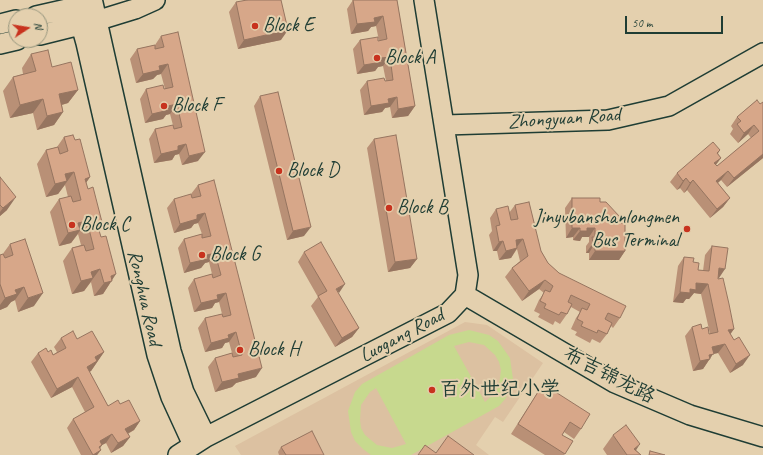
<!DOCTYPE html>
<html>
<head>
<meta charset="utf-8">
<style>
	body { margin:0 }
	#map { position:relative; width:763px; height:455px; overflow:hidden; background:#e4d0ae; font-family:Caveat,sans-serif }
	canvas { display:block }
	.north { position:absolute; left:8px; top:8px; width:40px; height:40px; box-sizing:border-box; background:#e4d0ae; border:1px solid #95957d; border-radius:50%; rotate:78deg; font-size:11px; font-weight:700; line-height:16px; text-align:center; color:#1f3d34 }
	.north::after { content:''; display:block; margin:auto; width:14px; height:18px; background:#c8321e; clip-path:polygon(50% 0,100% 100%,50% 72%,0 100%) }
	.scale { position:absolute; left:625px; top:16px; width:98px; height:18px; box-sizing:border-box; border:2px solid #1f3d34; border-top:0; padding-left:5px; font-size:12px; line-height:14px; white-space:nowrap; color:#1f3d34; -webkit-text-stroke:3px #e4d0ae; paint-order:stroke }
</style>
</head>
<body>
<div id="map">
<canvas width="763" height="455"></canvas>
<div class="north">N</div>
<div class="scale">50 m</div>
</div>
<script>
const c = document.querySelector('canvas').getContext('2d');
c.lineJoin = 'round';
function fill(path, color) { c.fillStyle = color; c.fill(path, 'evenodd'); }
const toPath = rows => new Path2D(rows.map(r => 'M' + r).join(''));
function trace(path, color, width, dash) { c.strokeStyle = color; c.lineWidth = width; c.lineCap = dash ? 'butt' : 'round'; c.setLineDash(dash || []); c.stroke(path); }
function drawText(font, color, halo, rows, align = 'center') {
  c.font = font + ' Caveat,"LXGW WenKai TC",sans-serif'; c.lineWidth = 4; c.setLineDash([]); c.textBaseline = 'middle'; c.strokeStyle = halo; c.fillStyle = color; for (const [text, x, y, turn = 0] of rows) {
    c.save(); c.translate(x, y); c.rotate((+turn || 0) * Math.PI / 180); c.textAlign = isNaN(turn) ? turn : align; if (halo) c.strokeText(text, 0, 0); c.fillText(text, 0, 0); c.restore();
  }
}
const built = toPath([
	[465,322,487,325,543,363,503,422,495,417,476,445,489,455,241,455,235,446]
]);
const green = toPath([
	[469,330,489,335,498,341,510,358,513,379,506,398,499,406,411,455,371,455,363,449,355,441,351,432,348,411,355,392,362,384,449,335],
	[469,342,484,345,495,355,499,362,501,370,499,385,496,392,485,402,454,346],
	[376,388,406,444,392,448,377,445,365,435,361,428,360,420,361,405,370,392]
]);
const minor = toPath([
	[93,3,171,351,184,392,206,437],
	[76,7,86,43,157,355,171,397,193,445],
	[36,16,89,4],
	[0,24,16,20],
	[40,35,96,21,135,9,155,0],
	[0,44,17,40],
	[445,125,608,120,669,106,763,53],
	[465,295,615,383,690,415,763,437],
	[178,455,206,437,448,313,465,295,468,275,424,0]
]);
const wall = toPath([
	[353,0,397,0,415,106,408,116,392,118,390,107,385,108,382,112,364,115,360,90,367,81,386,81,383,66,378,67,375,71,357,74,353,49,360,40,379,41,376,26,371,27,368,31,351,34,347,9],
	[236,2,281,40,238,49,229,12],
	[161,36,198,161,182,165,179,154,175,155,172,160,154,163,149,139,155,129,174,129,170,114,166,115,163,119,145,123,140,99,146,89,165,89,161,74,157,75,153,79,136,83,130,59,137,49,155,45],
	[31,54,52,67,78,90,68,103,62,105,63,112,54,125,37,130,33,113,10,118,3,91,13,77,23,74,22,68],
	[260,96,304,236,287,240,254,106],
	[757,100,763,158,727,187,721,180,718,183,730,198,723,207,710,218,687,190,684,193,680,188,677,190,670,182,677,173,720,150,718,154,721,158,716,165,717,166,751,138,748,134,738,143,730,134,733,129,731,126,737,117],
	[64,137,75,140,90,177,86,183,88,189,103,226,99,231,112,280,103,294,94,296,91,282,84,291,72,294,63,261,72,248,81,245,78,234,71,243,59,246,50,212,59,199,68,197,65,185,58,194,46,197,37,164,46,150,57,147],
	[374,139,417,259,410,268,388,272,367,148],
	[0,177,7,210,0,216],
	[198,185,256,377,236,383,232,387,215,392,208,367,215,358,232,353,229,342,225,343,222,348,205,352,198,328,205,318,222,314,219,302,215,303,212,308,194,312,188,288,194,279,212,274,209,262,205,263,201,268,184,273,178,248,184,239,202,234,198,223,194,224,191,228,174,233,167,208,174,199,192,197,191,194],
	[572,198,600,202,621,223,625,251,619,260,589,260,589,253,586,253,586,246,589,242,589,237,582,237,580,241,573,240,573,237,566,238,565,208],
	[515,205,541,251,548,263,559,273,620,318,613,328,611,326,607,334,600,343,592,339,590,343,575,335,577,332,571,329,576,318,580,312,571,307,567,314,560,324,555,321,553,325,538,317,540,314,534,311,539,300,544,293,539,289,522,301,505,277,512,268,520,261,517,249,511,258,499,260,497,251,493,251,489,235,492,231,490,218,496,209,509,213],
	[10,244,34,306,18,312,15,300,11,302,7,307,0,310,0,255,2,255],
	[712,246,719,278,718,278,718,279,734,329,730,334,743,365,730,373,718,353,713,354,703,369,693,371,685,336,692,327,702,329,709,334,710,334,701,294,694,293,689,299,686,299,683,303,673,302,678,266,684,257,693,262,698,270,703,271,705,255],
	[304,252,359,328,352,337,335,347,311,306,318,297,298,262],
	[61,338,77,339,104,352,91,371,89,372,108,406,120,404,140,421,134,430,128,434,130,437,123,446,111,453,106,443,102,445,100,448,101,450,97,455,81,455,67,428,73,419,85,412,72,387,51,398,31,362,38,353,48,352,53,355,57,352,54,347],
	[543,384,581,429,574,439,564,432,562,435,573,441,564,455,545,455,511,434],
	[613,435,636,450,641,455,607,455,603,449],
	[281,447,324,455,279,455,278,452]
]);
const shadedWall = toPath([
	[383,16,376,26,371,27,368,31,351,34,357,24,374,18],
	[288,30,281,40,238,49,244,40],
	[390,57,383,66,378,67,375,71,357,74,364,65,381,58],
	[168,64,161,74,157,75,153,79,136,83,143,74,159,66],
	[78,90,68,103,50,108,59,94],
	[397,97,390,107,385,108,382,112,364,115,371,106,388,99],
	[43,99,33,113,10,118,20,105],
	[177,104,170,114,166,115,163,119,145,123,152,114,168,106],
	[415,106,408,116,392,118,398,109],
	[63,112,54,125,37,130,47,116],
	[754,125,748,134,738,143,744,133],
	[186,144,179,154,175,155,172,160,154,163,161,154,178,146],
	[205,152,198,161,182,165,189,156],
	[763,154,763,158,727,187,734,178],
	[721,158,714,167,714,163],
	[728,171,721,180,709,190,716,181],
	[74,172,58,194,46,197,55,184,65,174],
	[90,177,81,190,85,179],
	[686,178,680,188,677,190,683,181],
	[693,180,687,190,684,193,690,183],
	[16,197,7,210,0,216,0,212,3,208],
	[730,198,723,207,710,218,717,209],
	[205,213,198,223,194,224,191,228,174,233,180,224,197,215],
	[87,221,71,243,59,246,68,233,78,223],
	[103,226,94,239,98,227],
	[311,227,304,236,287,240,293,231],
	[572,228,580,228,573,237,566,238],
	[587,228,595,228,589,237,582,237,580,241,573,240,580,231],
	[523,239,516,248,516,240],
	[503,241,497,251,493,251,499,242],
	[593,243,595,243,589,253,586,253],
	[517,248,511,258,499,260,506,251],
	[595,251,625,251,619,260,589,260],
	[215,253,209,262,205,263,201,268,184,273,190,263,207,255],
	[417,259,410,268,388,272,395,262],
	[719,268,725,269,719,278,712,278],
	[100,269,84,291,72,294,81,281,91,272],
	[116,274,103,294,94,296,104,283,111,276],
	[545,280,539,289,522,301,529,291],
	[696,283,708,284,701,294,694,293,689,299,686,299,683,303,673,302,680,292,690,289],
	[345,284,339,293,336,289],
	[24,287,15,300,11,302,7,307,0,310,0,305,5,298,15,290],
	[43,293,34,306,18,312,28,298],
	[226,293,219,302,215,303,212,308,194,312,201,303,217,295],
	[359,328,352,337,335,347,342,338],
	[734,329,727,339,728,330],
	[236,332,229,342,225,343,222,348,205,352,211,343,228,335],
	[725,344,718,353,713,354,703,369,693,371,700,361,712,347],
	[104,352,91,371,80,377,95,357],
	[750,355,743,365,730,373,736,364],
	[262,368,256,377,236,383,232,387,215,392,222,382,238,374],
	[78,377,72,387,51,398,57,389],
	[140,421,134,430,119,438,125,429],
	[112,434,106,443,102,445,97,453,101,450,97,455,93,455,100,441],
	[130,437,123,446,111,453,118,443],
	[640,444,633,455,634,449]
]);
const building = toPath([
	[247,0,281,0,288,30,244,40,236,2,247,0],
	[353,0,397,0,415,106,398,109,397,97,388,99,389,103,371,106,367,81,384,78,385,81,393,80,390,57,381,58,382,62,364,65,360,40,378,37,378,41,387,39,383,16,374,18,375,22,357,24,353,0],
	[178,32,205,152,189,156,186,144,178,146,178,150,161,154,155,129,173,125,174,129,182,127,177,104,168,106,169,110,152,114,146,89,163,85,164,89,173,87,168,64,159,66,160,70,143,74,137,49,155,45,155,49,164,47,161,36,178,32],
	[48,50,52,67,71,62,78,90,59,94,63,112,47,116,43,99,20,105,13,77,36,71,31,54,48,50],
	[278,92,311,227,293,231,260,96,278,92],
	[757,100,760,104,763,102,763,154,734,178,728,171,716,181,730,198,717,209,693,180,690,183,686,178,683,181,677,173,713,142,720,150,717,153,721,158,714,163,717,166,759,131,754,125,744,133,737,124,741,121,737,117,757,100],
	[73,135,75,140,80,139,90,177,85,179,88,189,93,187,103,226,98,227,101,237,106,236,116,274,111,276,112,281,104,283,100,269,91,272,93,278,81,281,72,248,84,245,86,251,94,249,87,221,78,223,80,230,68,233,59,199,71,196,73,202,81,200,74,172,65,174,67,181,55,184,46,150,58,147,60,154,68,151,64,137,73,135],
	[396,135,417,259,395,262,374,139,396,135],
	[0,177,16,197,3,208,0,205,0,177],
	[214,180,262,368,238,374,239,378,222,382,215,358,232,353,233,357,242,355,236,332,228,335,229,338,211,343,205,318,222,314,223,317,231,315,226,293,217,295,218,299,201,303,194,279,212,274,213,278,221,275,215,253,207,255,208,259,190,263,184,239,202,234,202,238,211,236,205,213,197,215,197,219,180,224,174,199,191,194,192,198,201,196,198,185,214,180],
	[572,198,600,198,600,202,606,202,620,217,621,223,625,223,625,251,595,251,595,243,593,243,592,237,595,237,595,228,587,228,587,231,580,231,580,228,572,228,572,198],
	[529,202,541,251,548,263,559,273,626,306,620,318,608,313,605,319,612,323,607,334,598,330,597,333,581,326,583,322,577,319,582,308,587,310,590,304,571,295,568,302,572,304,567,314,561,312,559,315,544,308,546,304,540,301,545,290,550,292,553,286,545,280,529,291,512,268,528,256,523,239,516,240,517,248,506,251,503,241,499,242,496,226,500,225,496,209,508,206,511,220,518,219,515,205,529,202],
	[25,239,43,293,28,298,24,287,15,290,17,294,5,298,0,284,0,255,3,254,5,258,13,255,10,244,25,239],
	[321,242,345,284,336,289,359,328,342,338,318,296,327,291,304,252,321,242],
	[712,246,728,248,725,269,719,268,718,279,723,278,729,304,734,329,728,330,734,340,739,337,750,355,736,364,725,344,712,347,714,354,709,355,710,359,700,361,692,327,701,324,702,329,708,327,709,334,718,332,708,284,696,283,696,290,690,289,690,293,680,292,684,257,694,258,693,262,699,263,698,270,709,271,712,246],
	[73,331,77,339,92,331,104,352,95,357,97,361,87,367,108,406,118,400,120,404,129,400,140,421,125,429,130,437,118,443,112,434,100,441,102,445,99,447,101,450,93,455,73,419,94,407,78,377,57,389,38,353,46,348,48,352,51,350,53,355,66,348,61,338,73,331],
	[543,384,590,414,581,429,570,422,562,435,573,441,565,454,518,424,543,384],
	[626,425,640,444,634,449,641,455,627,455,613,435,626,425],
	[312,431,324,455,286,455,281,447,312,431],
	[448,436,474,455,418,455,425,445,436,453,448,436],
	[650,451,665,455,649,455,650,451]
]);
const markers = [
	[255,26,4,"#c8321e"],
	[377,58,4,"#c8321e"],
	[164,106,4,"#c8321e"],
	[279,171,4,"#c8321e"],
	[389,208,4,"#c8321e"],
	[72,225,4,"#c8321e"],
	[687,229,4,"#c8321e"],
	[202,255,4,"#c8321e"],
	[240,350,4,"#c8321e"],
	[432,390,4,"#c8321e"]
];
const poiNames = [
	["Block E",263,26],
	["Block A",385,58],
	["Block F",172,106],
	["Block D",287,171],
	["Block B",397,208],
	["Jinyvbanshanlongmen",679,218,"right"],
	["Bus Terminal",679,241,"right"],
	["Block C",80,225],
	["Block G",210,255],
	["Block H",248,350],
	["百外世纪小学",440,390]
];
const streetNames = [
	["Zhongyuan Road",564,119,-4],
	["Ronghua Road",144,298,77],
	["Luogang Road",402,336,-28],
	["布吉锦龙路",609,376,27]
];
fill(built, '#dcc1a1');
fill(green, '#c7d98e');
trace(minor, '#1f3d34', 22);
trace(minor, '#e4d0ae', 19);
fill(wall, '#b99076');
fill(shadedWall, '#967560');
fill(building, '#d7a789');
trace(building, '#967560', 1);
for (const [x, y, r, color] of markers) { const dot = new Path2D(); dot.arc(x, y, r, 0, 2 * Math.PI); c.fillStyle = color; c.fill(dot); trace(dot, '#e4d0ae', 1.5); }
drawText('20px', '#1f3d34', '#e4d0ae', poiNames, 'left');
drawText('20px', '#1f3d34', '#e4d0ae', streetNames);
</script>
</body>
</html>
